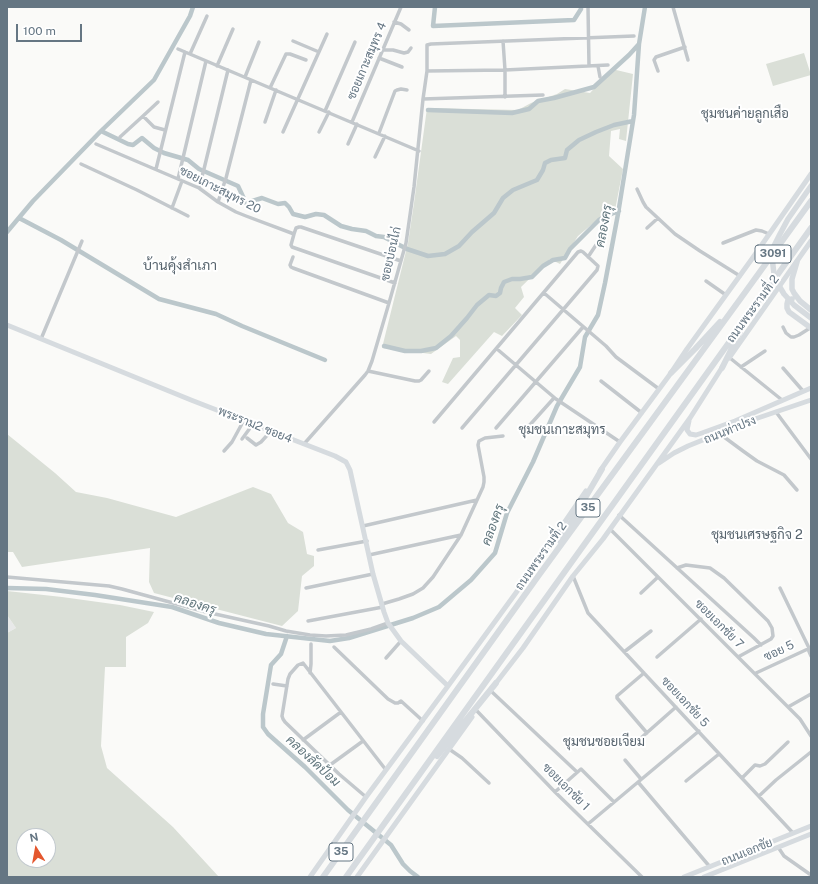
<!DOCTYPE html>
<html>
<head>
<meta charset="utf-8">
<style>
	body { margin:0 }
	#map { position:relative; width:818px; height:884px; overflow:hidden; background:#fafaf8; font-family:"Public Sans",sans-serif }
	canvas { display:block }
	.frame { position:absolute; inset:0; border:8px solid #657683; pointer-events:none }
	.north { position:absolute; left:16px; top:828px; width:40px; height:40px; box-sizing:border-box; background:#fff; border:1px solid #c1c8cd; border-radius:50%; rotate:349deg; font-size:11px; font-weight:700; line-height:16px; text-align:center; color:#657683 }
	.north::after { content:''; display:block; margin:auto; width:14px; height:18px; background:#e4572e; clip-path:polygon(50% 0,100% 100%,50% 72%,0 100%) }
	.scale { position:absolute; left:16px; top:24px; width:66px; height:18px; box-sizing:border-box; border:2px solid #657683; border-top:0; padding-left:5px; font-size:12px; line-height:14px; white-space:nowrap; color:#657683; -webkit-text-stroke:3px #fff; paint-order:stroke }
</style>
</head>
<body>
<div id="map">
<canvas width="818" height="884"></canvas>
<div class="frame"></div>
<div class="north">N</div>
<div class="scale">100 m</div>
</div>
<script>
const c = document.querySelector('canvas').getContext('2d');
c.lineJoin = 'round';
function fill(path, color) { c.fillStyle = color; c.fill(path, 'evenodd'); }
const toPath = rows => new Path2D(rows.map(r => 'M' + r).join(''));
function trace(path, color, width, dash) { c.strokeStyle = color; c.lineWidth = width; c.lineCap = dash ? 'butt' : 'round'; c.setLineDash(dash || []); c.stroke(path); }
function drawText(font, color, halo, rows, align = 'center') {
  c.font = font + ' "Public Sans",Sarabun,sans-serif'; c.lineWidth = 4; c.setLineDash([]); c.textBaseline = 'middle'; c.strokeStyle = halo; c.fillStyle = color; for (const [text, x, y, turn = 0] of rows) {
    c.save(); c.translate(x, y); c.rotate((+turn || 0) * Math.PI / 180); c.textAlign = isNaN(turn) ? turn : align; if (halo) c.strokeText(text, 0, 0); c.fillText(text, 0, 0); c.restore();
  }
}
const built = toPath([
	[7,615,16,628,7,633]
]);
const green = toPath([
	[804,53,811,75,773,86,766,64],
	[612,69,633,74,626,141,619,139,620,129,611,131,609,156,623,169,615,210,603,215,578,236,560,264,550,259,521,287,524,297,515,308,522,315,502,336,494,332,448,384,442,382,453,358,460,357,460,340,456,336,431,354,382,348,408,243,414,203,427,108,518,110,531,103,557,94,565,89,590,93],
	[7,434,55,473,76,492,107,498,176,517,253,487,271,494,288,523,303,532,307,554,314,556,314,566,302,576,298,611,282,626,154,593,149,582,150,548,22,567,13,552,7,552],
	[7,591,62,597,120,605,154,612,148,623,126,637,126,667,105,667,101,746,107,768,173,827,219,877,7,877,7,633,16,628,7,615],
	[24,836,48,836,48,860,24,860]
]);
const canal = toPath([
	[435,7,433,26,574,20,581,9,581,7],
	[428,110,512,113,529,109,538,101,554,98,594,87,629,55,639,44],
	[101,131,154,80,190,16,193,7],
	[19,218,61,240,159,299,216,314,242,326,325,360],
	[7,232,33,201,101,131,128,144,133,145,142,138,154,148,164,153,188,160,199,169,238,186,246,203,262,198,278,204,285,203,289,207,293,214,305,217,316,214,324,215,341,226,352,229,366,231,376,236,384,237,407,249,428,256,445,254,459,246,472,232,494,213,503,198,513,190,537,180,543,170,545,163,551,160,565,158,567,150,579,140,596,132,614,125,633,121],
	[384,346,405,351,421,351,436,348,451,336,467,318,477,305,489,295,496,296,500,293,501,288,504,282,512,279,520,279,532,277,543,266,553,260,565,258,570,249,599,220,606,216,619,211],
	[7,588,46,589,95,595,172,607,219,623,266,634,330,641,349,638,413,618,439,607,471,580,495,553,507,513,533,462,557,406,580,367,585,337,598,315,605,283,618,214,634,115,639,44,645,7],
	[287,636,281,654,271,665,263,714,263,727,268,734,305,767,348,810,391,845,403,864,410,871,418,877]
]);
const street = toPath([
	[588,7,589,66],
	[673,7,688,60],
	[394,22,401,24,409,30],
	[293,41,319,52],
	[503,41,505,70,505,97],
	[178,49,419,151],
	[383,50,393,50,404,53,408,52,411,48],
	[190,54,207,16],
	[379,58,402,67],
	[217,66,233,29],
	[598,66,600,77],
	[427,71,505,70,608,65],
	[658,71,654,60,656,57,685,47],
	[245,77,259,42],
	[270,88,286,54,290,54,306,60],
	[423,99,543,95],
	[325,111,355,42],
	[143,116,158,102],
	[265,122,276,90],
	[352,122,401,7],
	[283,132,327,34],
	[319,132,329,112],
	[379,133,395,91,397,90,401,89,407,90],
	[120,137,143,116,154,127,165,130],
	[96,144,199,188,218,202,236,212,246,216,294,234,296,228,299,227,301,227,401,261],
	[348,144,357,124],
	[375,157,385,136],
	[81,164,137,190,188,216],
	[156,169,185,52],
	[178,179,206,61],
	[199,188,204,169,228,70],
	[637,189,643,202,646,207,675,234,700,251,740,276],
	[218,202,226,178,251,80],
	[172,208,182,181],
	[647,228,658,218],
	[294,234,291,245,292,247,395,283],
	[723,243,756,230,762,231,769,234],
	[293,257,290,265,291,267,293,268,389,303],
	[588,257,596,245],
	[706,281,726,295],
	[544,293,606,346,616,357,659,389],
	[783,327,786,333,791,337,794,337,799,335,810,328],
	[41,339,82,241],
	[497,349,556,399,620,442],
	[730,358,782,400],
	[741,367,765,351],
	[783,368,803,391],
	[368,371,415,381,419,381,421,380,429,371],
	[601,381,642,413],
	[776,412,811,459],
	[434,422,578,252,581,251,583,252,598,266,597,270,462,428],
	[528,427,554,398],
	[496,428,583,327],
	[720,434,743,451,757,461,784,475,797,490],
	[247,438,256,445,261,442,271,431],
	[242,439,253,424],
	[304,444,365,375,368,371,372,361,389,303,406,243,414,187,423,99,427,71,427,45,431,44,634,36],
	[224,451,232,442,244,420],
	[619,515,754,638,761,645],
	[363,526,477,500],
	[610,529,800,719,811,736],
	[318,550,367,541],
	[369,555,461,535],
	[677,568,686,565,710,568,724,578,768,621,772,628,773,636,771,639,738,657],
	[573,576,588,613,793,833],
	[7,577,109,586,122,589,206,612,269,626,286,631,310,635,326,636,346,635,371,629,388,623],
	[306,588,373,574],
	[780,588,809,648],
	[641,593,658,577],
	[382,604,399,599,413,594,423,588,433,577,461,535,483,487,484,482,484,477,478,445,479,441,485,438,503,436],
	[308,621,383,607],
	[334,647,388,699,395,703,398,703,401,701,423,721],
	[808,649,811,656],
	[624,652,651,631],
	[657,657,701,619],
	[386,658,401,641],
	[310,673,311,664,311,644],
	[644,673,617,696,617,698,647,733],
	[756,673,810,648],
	[273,684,287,686],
	[492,692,577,772],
	[788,707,811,694],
	[477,711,555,792,642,877],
	[303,740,341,712],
	[633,745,676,707],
	[449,749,462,758,489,783],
	[625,760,641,779],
	[330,765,363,741],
	[742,778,755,765,760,766,765,764,788,742],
	[686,781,719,754],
	[638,782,710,867],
	[555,792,581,769,614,802],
	[759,796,776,780,811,752],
	[366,797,339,774,285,722,283,719,282,716,288,679,290,674,298,665,303,663,386,770],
	[588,824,699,731],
	[778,847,784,856,811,875]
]);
const secondary = toPath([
	[7,325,191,400,335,456,346,462,350,470,373,574,384,612,388,623,401,641,448,686],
	[729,358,811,241],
	[689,421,687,430,690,434,696,435,702,433,735,421,811,388],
	[659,463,674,453,688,446,752,420,811,400],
	[600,471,620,442,671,373,687,349,754,256,811,174],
	[494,686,496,683,523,648,573,576,603,539,690,418,723,366],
	[310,877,366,797,448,686,518,590,586,491],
	[357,877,472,717],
	[684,877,811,826],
	[704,877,811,834]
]);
const primary = toPath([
	[811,186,788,219,780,234,774,246,772,257,774,274,778,284,784,294,794,305,811,318],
	[797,262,792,279,792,289,794,293,800,301,811,310],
	[792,299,788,300,787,304,787,308,789,312,811,328]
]);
const highway = toPath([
	[722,368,740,332],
	[671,373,695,349,720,322],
	[560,541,602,469],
	[437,756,496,683],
	[323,877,539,575,741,298,811,201],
	[346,877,811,228]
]);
const shields = [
	[773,254,36],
	[588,508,24],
	[341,852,24]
];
const shieldNames = [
	["3091",773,254],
	["35",588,508],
	["35",341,852]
];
const streetNames = [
	["ซอยเกาะสมุทร 4",367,61,-67],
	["ซอยเกาะสมุทร 20",220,190,27],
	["ซอยบ่อนไก่",391,254,-77],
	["ถนนพระรามที่ 2",753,309,-54],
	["พระราม2 ซอย4",255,425,22],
	["ถนนท่าปรง",730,430,-22],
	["ถนนพระรามที่ 2",541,556,-55],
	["ซอยเอกชัย 7",719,624,45],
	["ซอย 5",779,651,-25],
	["ซอยเอกชัย 5",685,702,47],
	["ซอยเอกชัย 1",566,787,45],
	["ถนนเอกชัย",747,852,-22]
];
const neighbourhoodNames = [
	["ชุมชนค่ายลูกเสือ",745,114],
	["ชุมชนเกาะสมุทร",562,430],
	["ชุมชนเศรษฐกิจ 2",757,535],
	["ชุมชนซอยเจียม",604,742]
];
const waterNames = [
	["คลองครุ",604,226,-79],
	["คลองครุ",493,525,-70],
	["คลองครุ",195,604,18],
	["คลองลัดป้อม",313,761,43]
];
const quarterNames = [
	["บ้านคุ้งสำเภา",180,266]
];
fill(built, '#e8e9e9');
fill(green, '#dadfd7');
trace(canal, '#bbc7cb', 4.5);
trace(street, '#c3c8cc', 3.5);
trace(secondary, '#d6dbdf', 5);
trace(primary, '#d6dbdf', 5.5);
trace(highway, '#d6dbdf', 6);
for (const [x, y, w] of shields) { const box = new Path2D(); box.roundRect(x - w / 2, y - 9, w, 18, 3); c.fillStyle = '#fff'; c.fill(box); trace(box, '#657683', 1); }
drawText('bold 11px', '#657683', null, shieldNames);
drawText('12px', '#657683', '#fff', streetNames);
drawText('13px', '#57646e', '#fff', neighbourhoodNames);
drawText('italic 13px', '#60757c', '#fff', waterNames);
drawText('14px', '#57646e', '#fff', quarterNames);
</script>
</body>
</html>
